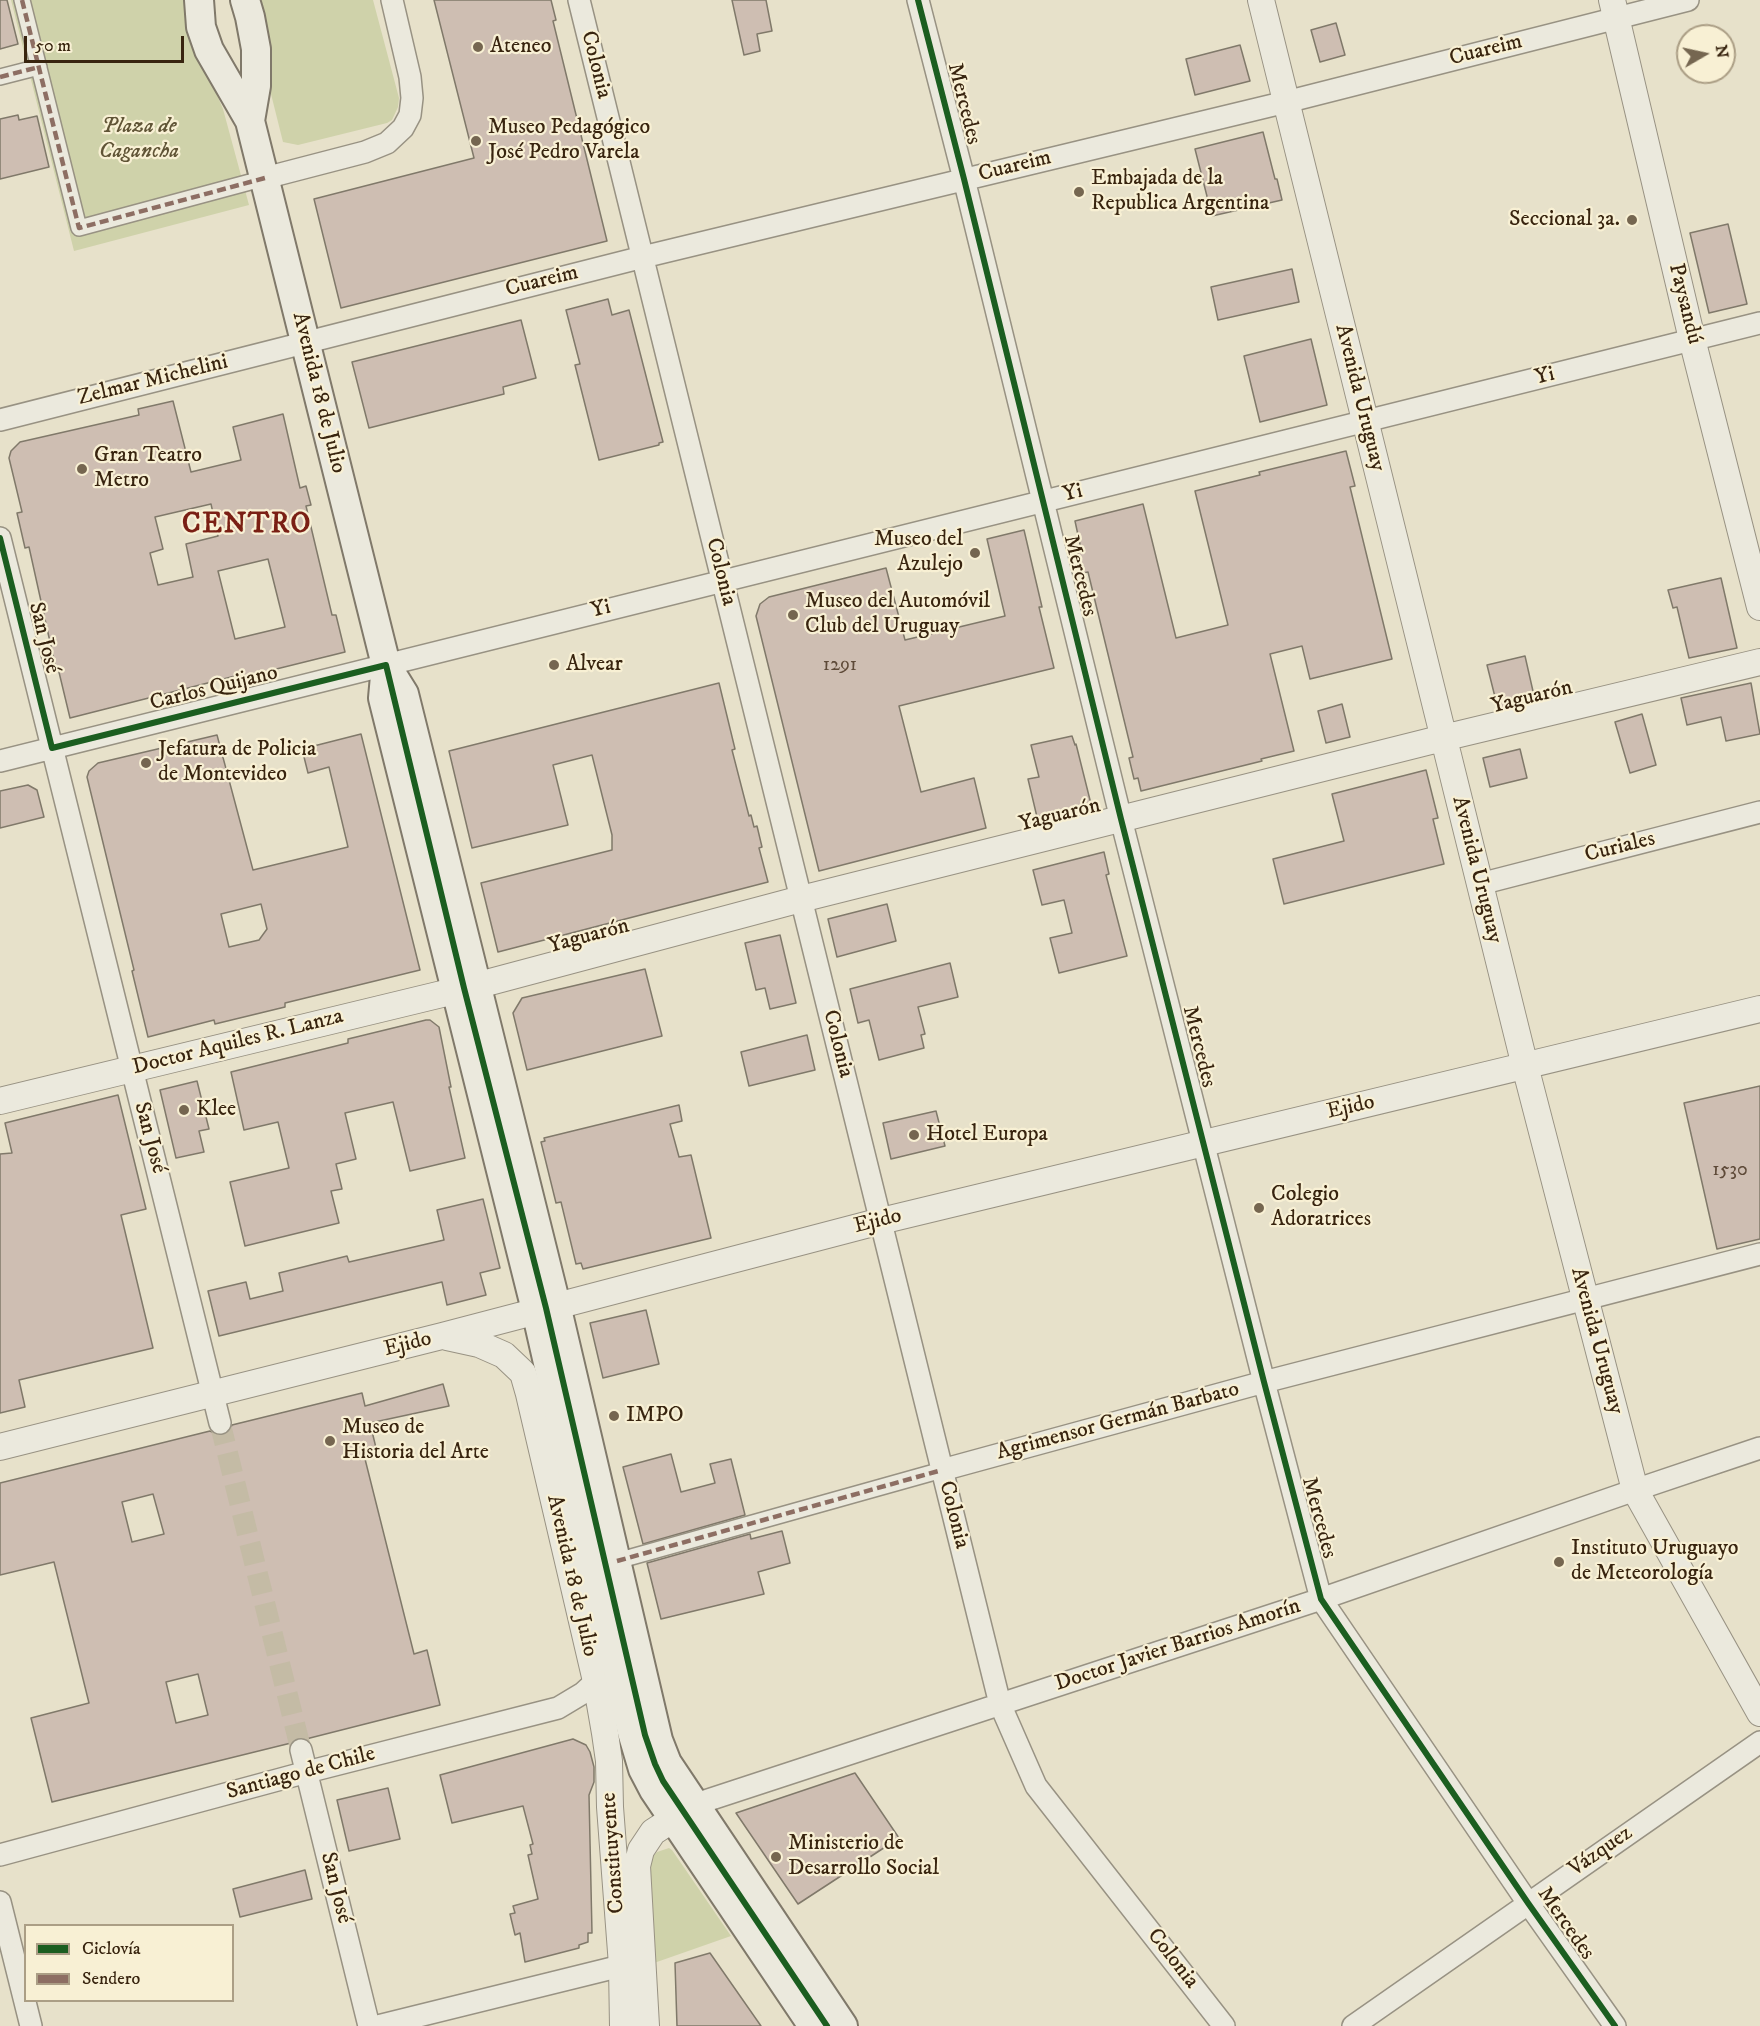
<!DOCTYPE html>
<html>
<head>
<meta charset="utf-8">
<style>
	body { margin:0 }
	#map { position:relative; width:1760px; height:2026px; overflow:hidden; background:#e7e1ca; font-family:"IM FELL DW Pica",serif }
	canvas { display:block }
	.legend { position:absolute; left:24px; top:1924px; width:210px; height:78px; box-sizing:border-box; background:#f8f0d4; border:2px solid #ab9e85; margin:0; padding:8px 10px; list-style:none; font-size:18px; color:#38240f }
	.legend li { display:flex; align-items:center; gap:12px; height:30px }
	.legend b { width:30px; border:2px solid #ab9e85 }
	.north { position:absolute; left:1676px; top:24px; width:60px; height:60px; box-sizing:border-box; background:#f8f0d4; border:2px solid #ab9e85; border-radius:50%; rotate:81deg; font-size:16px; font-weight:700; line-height:24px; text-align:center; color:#38240f }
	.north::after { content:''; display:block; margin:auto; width:21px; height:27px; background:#756650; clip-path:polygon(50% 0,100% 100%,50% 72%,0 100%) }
	.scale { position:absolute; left:24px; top:36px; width:160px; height:27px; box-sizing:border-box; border:3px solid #38240f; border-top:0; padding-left:8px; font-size:18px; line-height:21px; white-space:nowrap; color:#38240f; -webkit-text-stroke:4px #f8f0d4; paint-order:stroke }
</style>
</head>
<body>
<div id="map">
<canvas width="1760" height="2026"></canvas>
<ul class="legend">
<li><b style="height:8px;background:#1b5e20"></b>Ciclovía</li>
<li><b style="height:8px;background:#8d6e63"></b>Sendero</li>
</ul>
<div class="north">N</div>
<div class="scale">50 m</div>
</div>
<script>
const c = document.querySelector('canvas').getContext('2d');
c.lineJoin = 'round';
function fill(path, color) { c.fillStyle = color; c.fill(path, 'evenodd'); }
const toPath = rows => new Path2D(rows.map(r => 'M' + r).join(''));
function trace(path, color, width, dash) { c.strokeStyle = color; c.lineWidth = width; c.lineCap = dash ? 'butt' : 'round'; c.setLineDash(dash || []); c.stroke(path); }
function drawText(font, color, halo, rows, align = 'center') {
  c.font = font + ' "IM FELL DW Pica",serif'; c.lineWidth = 4.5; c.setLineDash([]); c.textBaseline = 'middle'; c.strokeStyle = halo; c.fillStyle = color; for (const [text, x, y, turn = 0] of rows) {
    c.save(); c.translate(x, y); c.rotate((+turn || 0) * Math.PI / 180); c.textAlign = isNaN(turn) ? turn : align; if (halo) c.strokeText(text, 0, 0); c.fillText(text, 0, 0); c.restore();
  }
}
const green = toPath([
	[11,0,187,0,201,57,223,109,249,205,74,251],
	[256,0,373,0,399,98,398,107,392,120,387,123,298,145,283,142,267,78],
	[669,1848,672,1850,731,1936,654,1963,647,1873,652,1857,657,1852]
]);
const building = toPath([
	[0,0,7,0,18,44,0,49,0,0],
	[434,0,551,0,556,20,553,21,607,241,341,308,314,199,474,158,434,0],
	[732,0,766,0,772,31,757,34,760,51,744,55,732,0],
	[1336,23,1345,55,1320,62,1311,30,1336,23],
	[1240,45,1250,81,1195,95,1186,59,1240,45],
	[18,115,19,120,37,116,49,167,0,179,0,119,18,115],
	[1263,132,1275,179,1277,179,1282,200,1212,216,1195,149,1263,132],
	[1728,224,1747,304,1709,313,1690,233,1728,224],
	[1292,269,1299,302,1218,320,1211,287,1292,269],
	[608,299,612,315,629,310,663,442,659,443,659,445,599,460,575,365,580,364,566,310,608,299],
	[521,320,536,378,503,387,504,394,369,428,352,362,521,320],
	[1311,339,1327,405,1260,422,1244,356,1311,339],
	[173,401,191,472,241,460,233,427,283,414,300,488,306,486,311,505,306,506,316,548,332,615,336,615,345,652,244,677,243,674,70,718,58,668,56,669,29,547,25,548,17,513,22,512,9,458,11,451,20,442,139,415,138,409,173,401],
	[211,504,218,536,186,544,193,577,158,585,150,553,163,549,155,517,211,504],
	[268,559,285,627,235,639,218,571,268,559],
	[1346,451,1355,486,1350,487,1392,659,1310,679,1302,646,1270,654,1294,751,1261,759,1262,761,1141,791,1138,778,1134,779,1129,758,1133,757,1088,572,1083,573,1077,550,1081,549,1075,521,1143,504,1176,638,1228,625,1195,491,1260,475,1259,472,1346,451],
	[1024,530,1042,607,1039,607,1054,668,899,706,921,792,974,778,986,828,819,871,756,616,760,604,769,597,886,568,905,640,1005,616,987,539,1024,530],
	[1721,578,1737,648,1689,658,1677,607,1673,608,1668,590,1721,578],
	[1525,656,1535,700,1498,709,1487,665,1525,656],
	[719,683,735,749,732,750,749,816,751,815,754,827,757,826,762,847,759,848,768,882,498,952,481,883,612,850,612,835,592,755,553,765,568,825,472,848,449,751,719,683],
	[1751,683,1760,734,1726,741,1721,717,1687,725,1681,698,1751,683],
	[1342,704,1350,737,1326,743,1318,711,1342,704],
	[1642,714,1656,765,1630,773,1615,722,1642,714],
	[361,734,420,970,285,1003,285,1007,215,1024,214,1020,148,1037,132,971,134,970,87,777,89,771,98,763,217,735,253,870,348,847,329,767,308,773,302,749,361,734],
	[261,904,267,929,259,940,229,947,221,914,261,904],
	[1072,736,1075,745,1076,744,1091,804,1037,817,1028,779,1039,777,1031,745,1072,736],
	[1520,749,1527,778,1490,787,1483,758,1520,749],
	[1426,770,1438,818,1433,819,1444,864,1284,904,1273,859,1344,841,1332,794,1426,770],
	[28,785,37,790,44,817,0,828,0,791,28,785],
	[1104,852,1109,874,1106,875,1127,956,1059,973,1050,938,1072,933,1064,900,1042,905,1033,870,1104,852],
	[887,904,896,941,837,957,828,919,887,904],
	[780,935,796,1003,770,1009,765,988,756,990,745,943,780,935],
	[950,963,958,997,918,1007,925,1034,921,1035,924,1048,879,1060,869,1020,858,1023,850,989,950,963],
	[645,969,662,1036,527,1070,513,1013,522,998,645,969],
	[426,1020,430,1020,439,1027,451,1087,449,1087,465,1158,410,1171,393,1102,345,1113,356,1159,336,1164,342,1189,331,1191,339,1223,245,1246,230,1182,289,1168,278,1122,244,1130,231,1072,348,1043,348,1039,426,1020],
	[807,1035,815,1070,749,1086,741,1052,807,1035],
	[197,1081,209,1129,199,1131,204,1152,176,1158,160,1090,197,1081],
	[1760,1086,1760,1239,1717,1249,1684,1103,1760,1086],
	[118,1095,146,1209,121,1215,153,1348,19,1380,25,1407,0,1413,0,1154,12,1153,5,1123,118,1095],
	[679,1105,682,1121,670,1124,679,1157,691,1155,711,1238,583,1269,581,1263,576,1264,561,1202,556,1203,541,1142,545,1141,544,1138,679,1105],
	[936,1111,945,1146,891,1159,883,1123,936,1111],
	[483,1199,500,1268,480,1273,486,1295,447,1305,442,1282,219,1336,208,1291,246,1282,250,1299,283,1291,279,1273,347,1256,349,1262,444,1240,437,1210,483,1199],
	[646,1310,659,1364,603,1378,590,1323,646,1310],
	[443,1384,449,1406,370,1423,377,1452,364,1455,414,1654,427,1650,440,1705,306,1739,299,1738,291,1743,52,1802,31,1718,89,1703,54,1562,0,1575,0,1483,210,1431,216,1435,222,1435,229,1432,232,1425,362,1393,365,1406,443,1384],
	[153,1494,164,1534,132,1542,122,1502,153,1494],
	[198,1674,208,1715,176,1723,166,1682,198,1674],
	[671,1454,681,1492,715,1483,710,1464,731,1459,745,1515,643,1544,623,1467,671,1454],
	[782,1531,790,1563,758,1572,764,1594,661,1619,647,1563,750,1534,751,1539,782,1531],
	[573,1739,586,1745,590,1752,594,1767,594,1782,589,1795,592,1933,588,1933,588,1942,579,1945,579,1948,525,1962,520,1933,515,1935,510,1914,515,1913,513,1906,538,1899,528,1855,532,1854,530,1845,533,1844,523,1806,452,1823,440,1775,573,1739],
	[855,1773,899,1838,798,1904,736,1813,855,1773],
	[388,1788,400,1839,349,1851,337,1800,388,1788],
	[305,1870,312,1899,240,1917,233,1889,305,1870],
	[710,1953,761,2026,677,2026,675,1963,710,1953]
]);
const minorTunnel = toPath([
	[220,1423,301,1750]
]);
const pedestrian = toPath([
	[22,0,79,228,265,178],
	[0,77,39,67],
	[617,1561,942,1470]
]);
const minor = toPath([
	[579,0,1000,1704,1036,1786,1224,2026],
	[918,0,964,179,1121,819,1264,1382,1321,1599,1528,1903,1615,2026],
	[265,178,365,152,387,143,403,128,410,115,412,98,410,77,392,0],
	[0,420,643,257,1286,102,1688,0],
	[0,538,220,1423],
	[0,761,1760,323],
	[1480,884,1760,812],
	[942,1470,1264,1382,1760,1254],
	[301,1750,369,2026],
	[696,1804,1321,1599,1635,1490,1760,1448],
	[0,1855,307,1772,558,1708,583,1693,596,1681],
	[0,1902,31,2026],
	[378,2026,637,1962],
	[1353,2026,1760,1742]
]);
const tertiary = toPath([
	[1261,0,1525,1066,1635,1490,1760,1713],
	[1612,0,1692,339,1760,607],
	[0,1101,475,986,801,899,1443,738,1760,662],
	[447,1337,479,1344,504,1355,523,1373,529,1394,596,1681,605,1733,609,1761,610,1807,622,1965,623,2026],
	[0,1447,442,1336,881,1221,1760,1009],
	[646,2026,637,1866,641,1850,653,1832,690,1808]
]);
const secondary = toPath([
	[199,0,201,27,209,50,250,121,386,665,404,694,556,1305,658,1740,667,1763,843,2026],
	[245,0,250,17,256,49,256,86,250,121],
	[386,665,383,698,536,1310,632,1732,643,1769,654,1790,813,2026]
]);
const quiet = toPath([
	[22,0,79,228,265,178],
	[0,77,39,67],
	[617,1561,942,1470]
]);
const cycleway = toPath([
	[918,0,964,179,1121,819,1264,1382,1321,1599,1528,1903,1615,2026],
	[0,538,52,748,386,665,464,988,546,1308,645,1735,655,1764,663,1781,827,2026]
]);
const markers = [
	[478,47,6,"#756650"],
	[476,141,6,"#756650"],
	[1079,192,6,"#756650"],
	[1632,220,6,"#756650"],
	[82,469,6,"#756650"],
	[975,553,6,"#756650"],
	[793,615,6,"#756650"],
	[554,665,6,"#756650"],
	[146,763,6,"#756650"],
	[184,1110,6,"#756650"],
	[914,1135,6,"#756650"],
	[1259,1208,6,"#756650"],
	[614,1416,6,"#756650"],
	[330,1441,6,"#756650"],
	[1559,1562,6,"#756650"],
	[776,1857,6,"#756650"]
];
const numberNames = [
	["1291",840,666],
	["1530",1730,1171]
];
const poiNames = [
	["Ateneo",490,47],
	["Museo Pedagógico",488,128],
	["José Pedro Varela",488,153],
	["Embajada de la",1091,179],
	["Republica Argentina",1091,204],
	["Seccional 3a.",1620,220,"right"],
	["Gran Teatro",94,456],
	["Metro",94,481],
	["Museo del",963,540,"right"],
	["Azulejo",963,565,"right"],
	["Museo del Automóvil",805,602],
	["Club del Uruguay",805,627],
	["Alvear",566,665],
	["Jefatura de Policia",158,750],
	["de Montevideo",158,775],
	["Klee",196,1110],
	["Hotel Europa",926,1135],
	["Colegio",1271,1195],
	["Adoratrices",1271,1220],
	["IMPO",626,1416],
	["Museo de",342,1428],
	["Historia del Arte",342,1453],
	["Instituto Uruguayo",1571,1549],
	["de Meteorología",1571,1574],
	["Ministerio de",788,1844],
	["Desarrollo Social",788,1869]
];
const streetNames = [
	["Cuareim",1486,51,-14],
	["Colonia",595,65,76],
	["Mercedes",963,104,76],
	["Cuareim",1015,167,-14],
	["Cuareim",542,282,-14],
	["Paysandú",1684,304,76],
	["Yi",1545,377,-14],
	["Zelmar Michelini",153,381,-14],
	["Avenida 18 de Julio",318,393,76],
	["Avenida Uruguay",1359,398,76],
	["Yi",1073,494,-14],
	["Colonia",720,572,76],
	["Mercedes",1079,576,76],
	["Yi",601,610,-14],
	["San José",43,638,76],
	["Carlos Quijano",214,689,-14],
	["Yaguarón",1532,698,-14],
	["Yaguarón",1060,816,-14],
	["Curiales",1620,848,-14],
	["Avenida Uruguay",1476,870,76],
	["Yaguarón",589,937,-15],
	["Doctor Aquiles R. Lanza",238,1043,-14],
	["Colonia",837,1044,76],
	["Mercedes",1198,1047,76],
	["Ejido",1351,1108,-13],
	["San José",149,1138,75],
	["Ejido",878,1222,-14],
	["Avenida Uruguay",1596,1341,75],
	["Ejido",408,1345,-14],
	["Agrimensor Germán Barbato",1118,1422,-15],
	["Colonia",953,1515,76],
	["Mercedes",1318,1518,75],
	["Avenida 18 de Julio",571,1576,77],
	["Doctor Javier Barrios Amorín",1178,1646,-18],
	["Santiago de Chile",301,1774,-15],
	["Vázquez",1601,1852,-35],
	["Constituyente",614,1853,-94],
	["San José",335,1888,76],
	["Mercedes",1565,1924,55],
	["Colonia",1172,1959,52]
];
const parkNames = [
	["Plaza de",139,127],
	["Cagancha",139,152]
];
const districtNames = [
	["CENTRO",247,526]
];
fill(green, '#cfd2aa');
fill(building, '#cebeb2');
trace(building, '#80796a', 1.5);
trace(minorTunnel, '#c4bba5', 21, [21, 10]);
trace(pedestrian, '#989283', 18);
trace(minor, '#989283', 24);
trace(tertiary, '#989283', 28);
trace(secondary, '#80796a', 32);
trace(pedestrian, '#ebe9dd', 15);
trace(minor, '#ebe9dd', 21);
trace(tertiary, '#ebe9dd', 26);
trace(secondary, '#ebe9dd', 28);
trace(quiet, '#8d6e63', 4.5, [9, 4.5]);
trace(cycleway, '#1b5e20', 6);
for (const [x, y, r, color] of markers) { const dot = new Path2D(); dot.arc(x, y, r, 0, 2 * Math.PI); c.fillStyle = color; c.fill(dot); trace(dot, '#f8f0d4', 2); }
drawText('20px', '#5e4a38', null, numberNames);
drawText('22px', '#38240f', '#f8f0d4', poiNames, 'left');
drawText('22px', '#38240f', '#f8f0d4', streetNames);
drawText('italic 22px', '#605436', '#f8f0d4', parkNames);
c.letterSpacing = '1.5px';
drawText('bold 28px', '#7a1f14', '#f8f0d4', districtNames);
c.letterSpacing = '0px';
</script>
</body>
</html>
